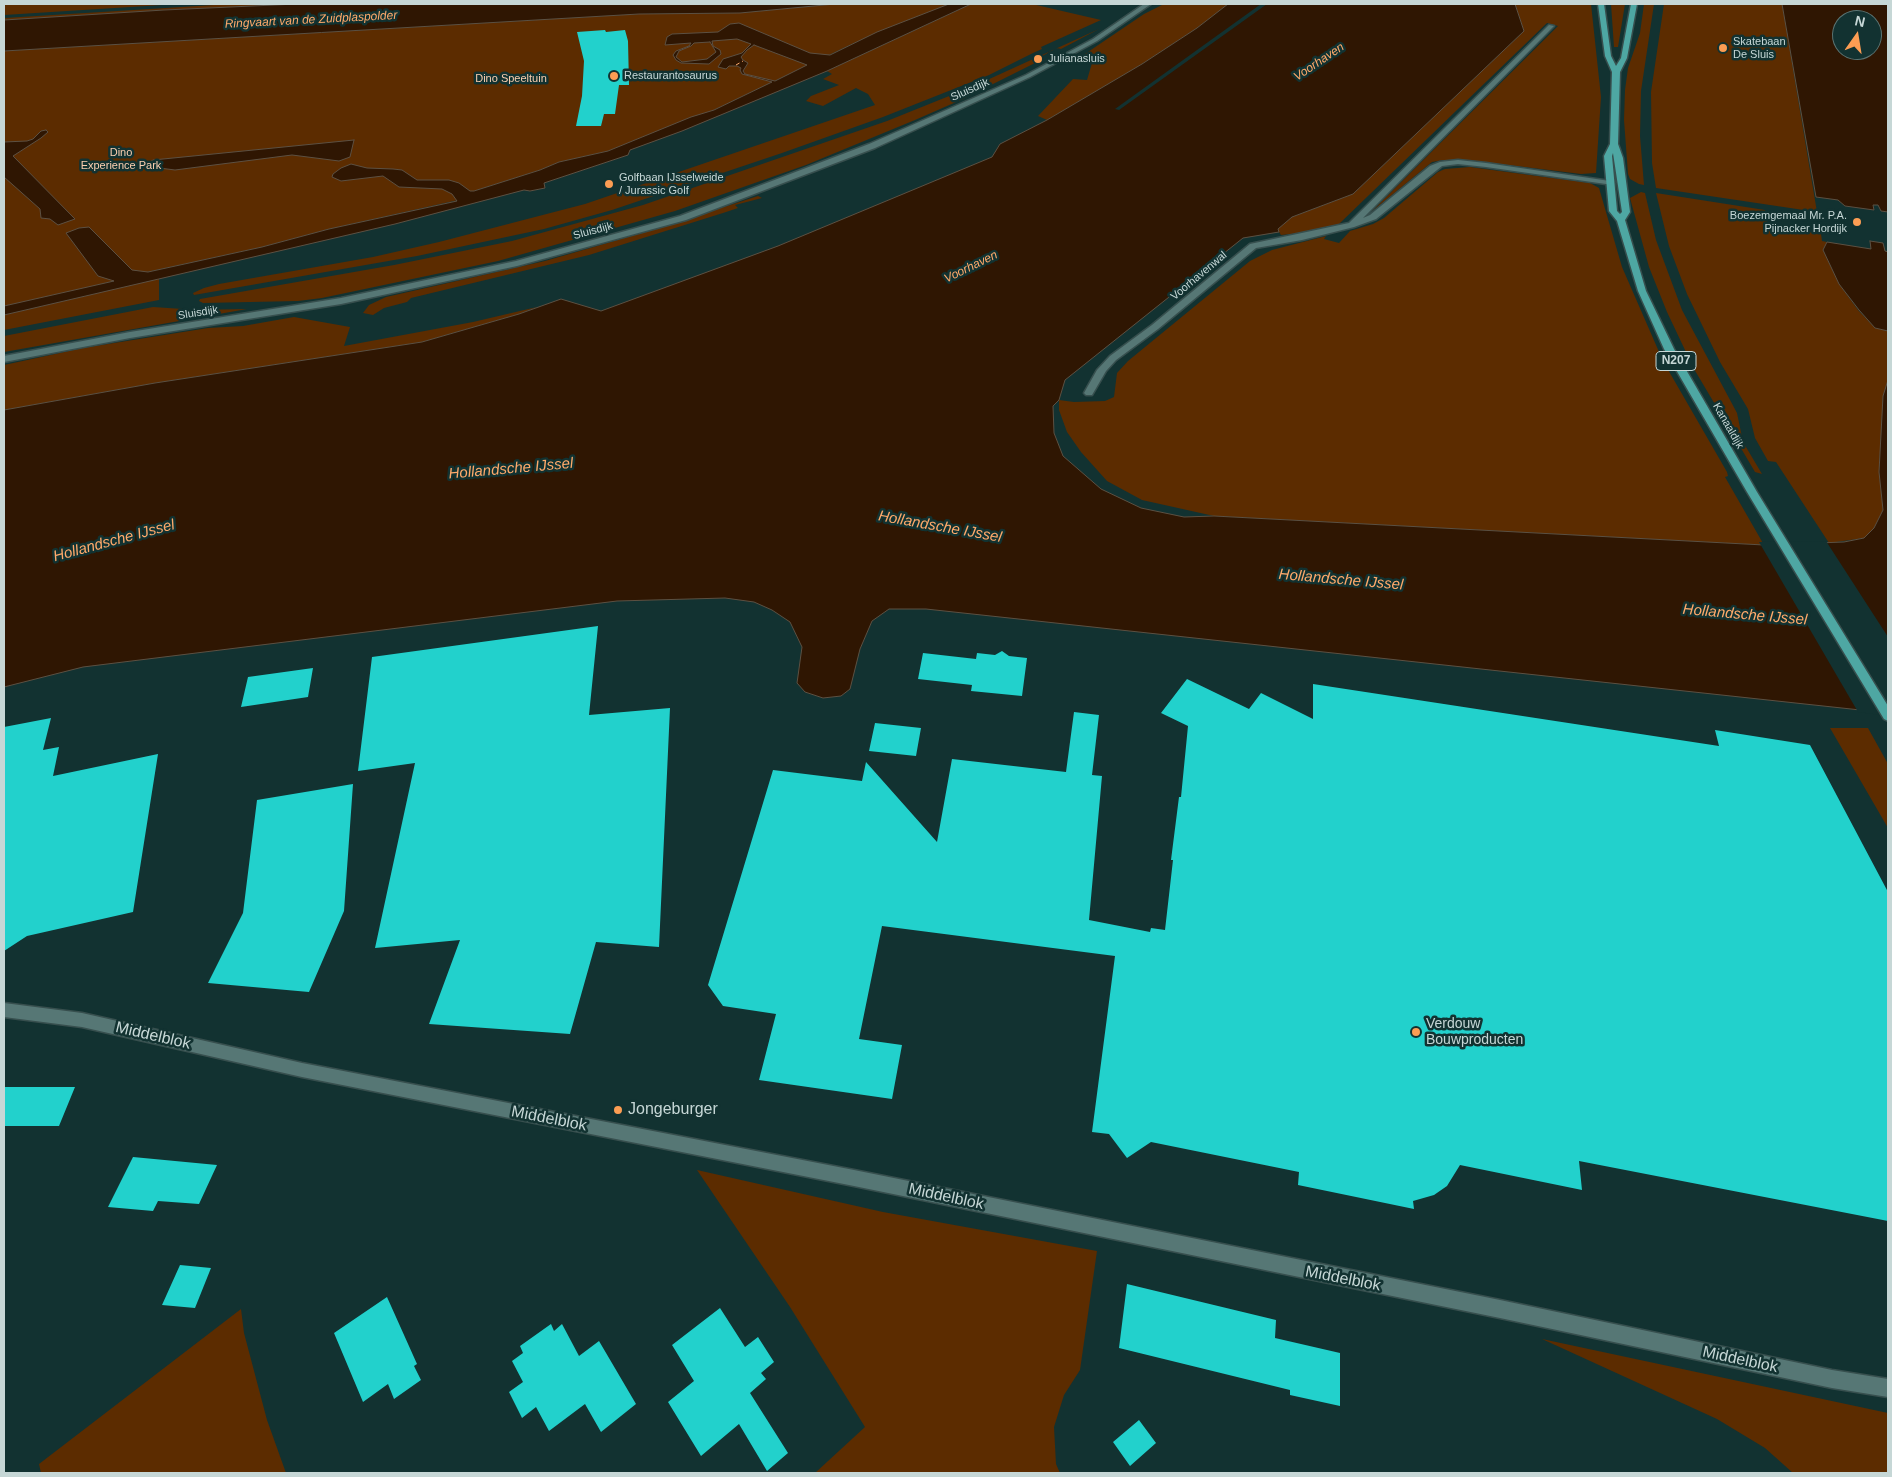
<!DOCTYPE html>
<html>
<head>
<meta charset="utf-8">
<style>
	body { margin:0 }
	#map { position:relative; width:1892px; height:1477px; overflow:hidden; background:#123231; font-family:Arial,sans-serif }
	canvas { display:block }
	.frame { position:absolute; inset:0; border:5px solid #c6d7d6; pointer-events:none }
	.north { position:absolute; left:1832px; top:10px; width:50px; height:50px; box-sizing:border-box; background:#123231; border:1px solid #5a7473; border-radius:50%; rotate:13deg; font-size:14px; font-weight:700; line-height:20px; text-align:center; color:#c6d7d6 }
	.north::after { content:''; display:block; margin:auto; width:18px; height:22px; background:#fc9d53; clip-path:polygon(50% 0,100% 100%,50% 72%,0 100%) }
</style>
</head>
<body>
<div id="map">
<canvas width="1892" height="1477"></canvas>
<div class="frame"></div>
<div class="north">N</div>
</div>
<script>
const c = document.querySelector('canvas').getContext('2d');
c.lineJoin = 'round';
function fill(path, color) { c.fillStyle = color; c.fill(path, 'evenodd'); }
const toPath = rows => new Path2D(rows.map(r => 'M' + r).join(''));
function trace(path, color, width, dash) { c.strokeStyle = color; c.lineWidth = width; c.lineCap = dash ? 'butt' : 'round'; c.setLineDash(dash || []); c.stroke(path); }
function drawText(font, color, halo, rows, align = 'center') {
  c.font = font + ' Arial,sans-serif'; c.lineWidth = 5; c.setLineDash([]); c.textBaseline = 'middle'; c.strokeStyle = halo; c.fillStyle = color; for (const [text, x, y, turn = 0] of rows) {
    c.save(); c.translate(x, y); c.rotate((+turn || 0) * Math.PI / 180); c.textAlign = isNaN(turn) ? turn : align; if (halo) c.strokeText(text, 0, 0); c.fillText(text, 0, 0); c.restore();
  }
}
const green = toPath([
	[4,4,178,4,4,15],
	[230,4,297,4,164,10,4,20,4,18],
	[835,4,949,4,854,43,714,110,608,151,559,162,540,170,474,191,458,200,329,229,262,247,147,272,60,295,4,306,4,51,639,14,740,13],
	[971,4,1032,4,1101,20,1041,47,1042,49,1033,53,989,75,883,117,782,153,612,210,544,229,417,256,194,295,193,293,204,288,219,284,373,257,439,242,585,204,875,105,868,94,856,88,823,106,806,101,811,96,839,85,823,79,832,74,827,71],
	[1164,4,1228,4,1197,28,1142,64,1047,120,1038,116,1073,79,1087,80,1092,63,1079,62,1082,56,1144,14],
	[1515,4,1591,4,1601,97,1596,173,1581,174,1468,160,1443,160,1432,162,1370,213,1558,26,1547,23,1339,224,1302,233,1281,235,1277,229,1292,217,1353,194,1524,31],
	[1611,4,1625,4,1618,47,1614,47],
	[1644,4,1654,4,1641,91,1640,136,1644,185,1639,184,1630,179,1628,174,1624,120,1625,90,1628,68,1640,33],
	[1664,4,1782,4,1817,212,1656,188,1652,163,1651,92],
	[1099,29,1061,49,1057,48,1033,61,1035,63,963,99,915,120,806,165,675,211,498,261,322,298,298,301,203,303,199,301,200,299,394,265,512,241,643,205,887,121,974,86],
	[1470,167,1590,183,1599,188,1622,267,1663,361,1727,472,1728,476,1725,477,1764,545,1214,516,1142,500,1107,481,1081,452,1067,432,1059,410,1059,400,1074,402,1105,401,1114,397,1117,373,1128,361,1250,261,1272,250,1326,236,1324,239,1339,243,1350,231,1373,224,1384,218,1438,172,1445,169],
	[1641,192,1645,193,1656,240,1682,310,1737,413,1743,442,1762,474,1755,472,1732,433,1694,369,1667,312,1649,267,1630,198],
	[1656,193,1765,210,1768,226,1821,234,1822,241,1827,242,1823,250,1839,284,1858,310,1875,328,1888,331,1888,380,1883,396,1879,472,1883,510,1874,528,1864,538,1829,543,1776,462,1768,461,1755,438,1748,409,1720,362,1687,294,1669,246],
	[758,196,762,198,735,205,738,208,723,213,589,255,411,298,407,302,384,308,373,315,363,313,369,305,386,297,545,261,656,229],
	[159,278,159,300,4,330,4,315],
	[153,307,198,310,247,309,4,352,4,336],
	[537,307,519,314,422,342,155,383,4,410,4,365,83,348,208,328,243,326,294,317,350,327,344,346,473,322],
	[1830,728,1868,728,1888,764,1888,828],
	[697,1170,883,1212,1097,1251,1080,1370,1064,1395,1054,1427,1056,1464,1060,1473,815,1473,865,1427,790,1307],
	[241,1309,244,1333,267,1420,286,1473,41,1473,39,1464],
	[1542,1339,1888,1413,1888,1473,1793,1473,1765,1448,1717,1419]
]);
const water = toPath([
	[297,4,835,4,740,13,639,14,4,51,4,20,164,10,297,4],
	[949,4,971,4,827,71,682,131,630,150,628,155,544,183,545,188,530,191,524,190,395,224,4,315,4,306,114,281,98,276,66,233,79,228,89,227,132,270,148,272,262,247,329,229,457,201,452,194,442,189,399,187,383,176,341,181,332,177,333,174,341,168,351,164,367,168,393,169,402,170,417,180,449,180,459,183,470,191,474,191,540,170,559,162,608,151,691,117,714,110,772,82,742,74,740,70,741,68,737,66,729,66,726,69,718,67,723,59,742,53,751,44,737,39,712,41,713,46,720,50,721,54,709,64,681,63,676,60,673,55,676,51,689,46,691,43,665,45,667,37,672,34,718,32,730,24,739,23,810,53,830,55,877,32,949,4],
	[710,42,716,52,707,59,682,62,676,57,679,51,691,46,694,43,710,42],
	[754,45,807,65,775,81,745,74,743,71,748,63,743,60,741,57,747,50,754,45],
	[1228,4,1515,4,1524,31,1353,194,1292,217,1278,229,1279,232,1243,238,1065,380,1059,400,1053,406,1054,433,1063,456,1101,489,1141,508,1184,517,1214,516,1764,545,1844,542,1864,538,1874,528,1883,510,1879,472,1883,396,1888,380,1888,713,926,609,889,609,872,621,860,649,850,689,841,696,823,698,805,692,797,683,802,647,790,622,772,610,754,602,725,598,617,601,83,667,4,687,4,410,155,383,422,342,519,314,561,299,601,311,778,246,992,157,1000,144,1047,120,1142,64,1197,28,1228,4],
	[1782,4,1888,4,1888,212,1881,211,1878,205,1873,205,1874,210,1845,206,1838,200,1816,197,1782,4],
	[1842,20,1872,20,1872,50,1842,50,1842,20],
	[46,130,48,132,41,138,13,156,75,219,58,225,50,219,41,218,40,209,4,177,4,142,27,141,33,139,41,131,46,130],
	[354,140,350,157,339,161,292,155,175,170,144,166,153,160,354,140],
	[1870,241,1883,243,1885,251,1888,252,1888,331,1875,328,1859,310,1839,284,1823,250,1827,242,1871,249,1870,241]
]);
const pier = toPath([
	[1261,4,1267,4,1119,110,1115,109],
	[1826,541,1888,637,1888,716,1858,712,1759,542]
]);
const ferry = toPath([
	[736,65,743,61]
]);
const building = toPath([
	[605,30,606,32,625,30,628,41,629,85,619,85,615,114,604,114,601,126,576,126,582,96,584,61,577,32],
	[598,626,589,715,670,708,659,947,596,942,570,1034,429,1024,460,940,375,948,415,763,358,771,372,657],
	[1002,651,1009,656,1027,658,1022,696,971,691,972,685,918,679,923,653,976,659,977,653,995,655],
	[313,668,308,697,241,707,248,677],
	[1187,679,1249,709,1261,693,1313,719,1313,684,1719,746,1715,730,1810,745,1888,892,1888,1221,1579,1161,1582,1190,1460,1165,1447,1186,1434,1195,1413,1201,1414,1209,1298,1185,1299,1172,1151,1142,1127,1158,1109,1134,1092,1132,1115,956,882,926,859,1039,902,1045,892,1099,759,1080,776,1014,723,1006,708,985,773,770,862,781,866,762,937,842,952,759,1066,772,1074,712,1099,715,1092,775,1102,776,1089,920,1150,932,1151,928,1165,930,1173,860,1171,860,1179,797,1181,797,1188,726,1161,713],
	[51,718,43,750,59,747,53,776,158,754,133,912,27,936,4,951,4,727],
	[875,723,921,728,916,756,869,751],
	[353,784,344,911,309,992,208,983,243,913,257,800],
	[4,1087,75,1087,59,1126,4,1126],
	[133,1157,217,1165,199,1204,158,1201,153,1211,108,1207],
	[180,1265,211,1268,195,1308,162,1305],
	[1127,1284,1276,1320,1275,1338,1340,1353,1340,1406,1290,1395,1290,1390,1119,1348],
	[387,1297,417,1364,414,1366,421,1380,394,1399,388,1384,363,1402,334,1333],
	[720,1308,745,1347,758,1337,774,1362,761,1373,766,1379,750,1393,788,1453,767,1471,739,1424,701,1456,668,1402,694,1381,672,1345],
	[551,1324,554,1331,562,1324,579,1356,599,1341,636,1404,601,1432,585,1404,549,1431,536,1407,522,1418,509,1392,523,1382,512,1361,523,1353,520,1346],
	[1139,1420,1156,1443,1130,1466,1113,1442]
]);
const minor = toPath([
	[1549,25,1554,26,1363,218,1370,215,1430,166,1440,162,1458,160,1486,163,1610,181,1613,181,1613,185,1486,167,1458,164,1442,166,1376,219,1354,227,1302,240,1256,248,1158,329,1116,360,1106,371,1092,395,1086,395,1084,393,1097,370,1110,356,1152,325,1250,244,1349,223,1549,25]
]);
const tertiary = toPath([
	[1144,4,1151,4,1097,41,1030,77,875,148,686,220,517,266,341,304,130,338,4,362,4,356,130,332,341,298,516,261,680,216,869,144,1026,75,1093,39,1144,4],
	[4,1003,82,1013,302,1063,854,1170,1500,1300,1832,1370,1888,1379,1888,1397,1832,1388,1500,1318,854,1186,302,1077,82,1027,4,1017,4,1003]
]);
const primary = toPath([
	[1598,4,1604,4,1611,56,1616,66,1621,58,1631,4,1637,4,1627,58,1620,72,1618,144,1623,158,1630,212,1625,220,1646,291,1674,349,1757,492,1888,706,1888,721,1884,719,1747,492,1664,349,1638,291,1617,221,1609,211,1604,156,1610,144,1612,72,1605,56,1598,4],
	[1613,153,1622,212,1620,214,1617,211,1612,156,1613,153]
]);
const markers = [
	[1723,48,5,"#fc9d53"],
	[1038,59,5,"#fc9d53"],
	[614,76,5,"#fc9d53"],
	[609,184,5,"#fc9d53"],
	[1857,222,5,"#fc9d53"],
	[1416,1032,5,"#fc9d53"],
	[618,1110,5,"#fc9d53"]
];
const farPoinames = [
	["Skatebaan",1733,42],
	["De Sluis",1733,55],
	["Julianasluis",1048,59],
	["Restaurantosaurus",624,76],
	["Golfbaan IJsselweide",619,178],
	["/ Jurassic Golf",619,191],
	["Boezemgemaal Mr. P.A.",1847,216,"right"],
	["Pijnacker Hordijk",1847,229,"right"]
];
const farParknames = [
	["Dino Speeltuin",511,79],
	["Dino",121,153],
	["Experience Park",121,166]
];
const farStreetnames = [
	["Sluisdijk",970,90,-24],
	["Sluisdijk",593,231,-15],
	["Voorhavenwal",1199,276,-40],
	["Sluisdijk",198,313,-9],
	["Kanaaldijk",1728,426,60]
];
const farWaternames = [
	["Ringvaart van de Zuidplaspolder",311,20,-3],
	["Voorhaven",1319,62,-34],
	["Voorhaven",971,267,-26]
];
const shields = [
	[1676,361,40]
];
const shieldNames = [
	["N207",1676,361]
];
const poiNames = [
	["Verdouw",1426,1024],
	["Bouwproducten",1426,1040]
];
const waterNames = [
	["Hollandsche IJssel",511,469,-5],
	["Hollandsche IJssel",940,527,10],
	["Hollandsche IJssel",114,541,-15],
	["Hollandsche IJssel",1341,580,5],
	["Hollandsche IJssel",1745,615,5]
];
const nearStreetnames = [
	["Middelblok",153,1036,13],
	["Middelblok",549,1119,11],
	["Middelblok",946,1197,12],
	["Middelblok",1343,1279,11],
	["Middelblok",1740,1360,12]
];
const nearPoinames = [
	["Jongeburger",628,1110]
];
fill(green, '#5c2c00');
fill(water, '#2f1602');
trace(water, '#5c5042', 1);
fill(pier, '#123231');
trace(ferry, '#ffaa6b', 1, [4, 3]);
fill(building, '#22d1cc');
trace(minor, '#374f4e', 3);
trace(tertiary, '#374f4e', 3);
trace(primary, '#374f4e', 3);
fill(minor, '#567775');
fill(tertiary, '#567775');
fill(primary, '#4ea7a3');
for (const [x, y, r, color] of markers) { const dot = new Path2D(); dot.arc(x, y, r, 0, 2 * Math.PI); c.fillStyle = color; c.fill(dot); trace(dot, '#123231', 2); }
drawText('11px', '#c6d7d6', '#123231', farPoinames, 'left');
drawText('11px', '#facfb0', '#123231', farParknames);
drawText('11px', '#c6d7d6', '#123231', farStreetnames);
drawText('italic 12px', '#ffaa6b', '#123231', farWaternames);
for (const [x, y, w] of shields) { const box = new Path2D(); box.roundRect(x - w / 2, y - 9.5, w, 19, 4); c.fillStyle = '#123231'; c.fill(box); trace(box, '#c6d7d6', 1); }
drawText('bold 12px', '#c6d7d6', null, shieldNames);
drawText('14px', '#c6d7d6', '#123231', poiNames, 'left');
drawText('italic 15px', '#ffaa6b', '#123231', waterNames);
drawText('16px', '#c6d7d6', '#123231', nearStreetnames);
drawText('16px', '#c6d7d6', '#123231', nearPoinames, 'left');
</script>
</body>
</html>
